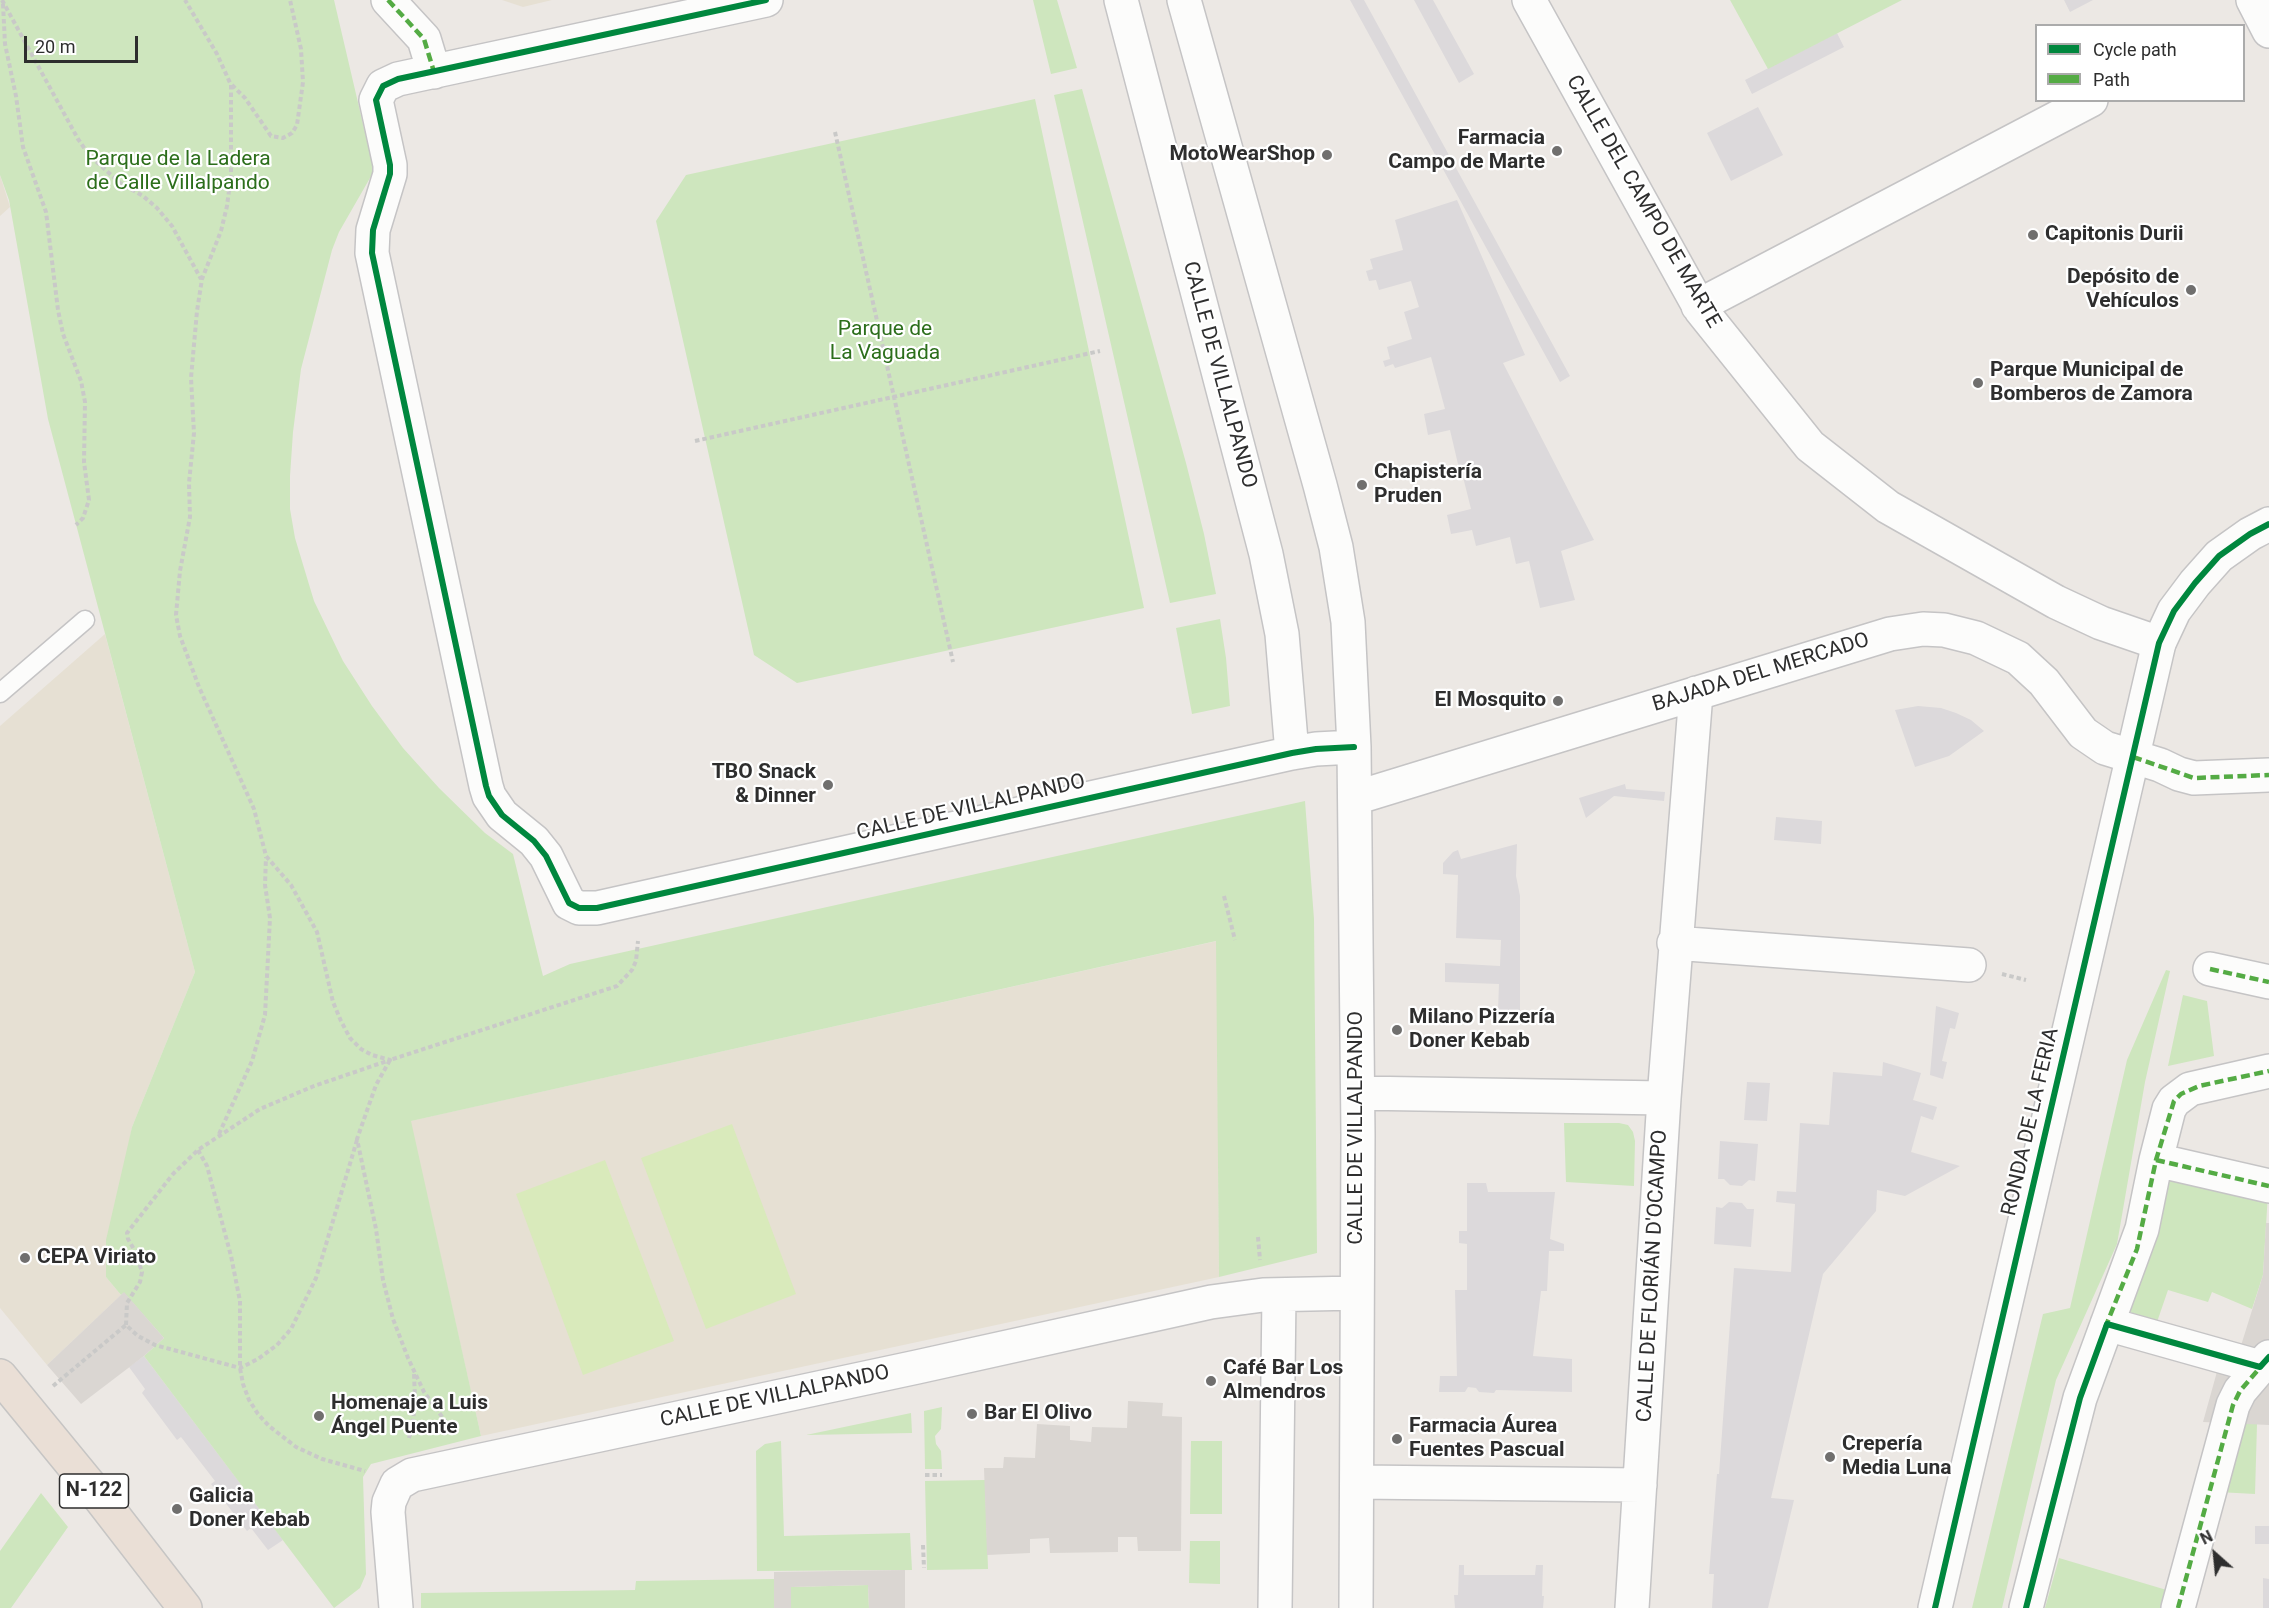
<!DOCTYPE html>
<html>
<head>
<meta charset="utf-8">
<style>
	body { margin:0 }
	#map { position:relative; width:2269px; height:1608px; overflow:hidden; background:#ece8e4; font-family:Roboto,sans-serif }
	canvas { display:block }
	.legend { position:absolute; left:2035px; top:24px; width:210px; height:78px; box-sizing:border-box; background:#fff; border:2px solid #ababab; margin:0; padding:8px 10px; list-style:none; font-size:18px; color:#2e2e2e }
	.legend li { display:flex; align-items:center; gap:12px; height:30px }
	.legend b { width:30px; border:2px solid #ababab }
	.north { position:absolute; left:2185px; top:1524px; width:60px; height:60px; -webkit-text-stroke:4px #fff; paint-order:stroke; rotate:333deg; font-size:16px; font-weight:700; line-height:24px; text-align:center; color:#2e2e2e }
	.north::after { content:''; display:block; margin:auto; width:21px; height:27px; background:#2e2e2e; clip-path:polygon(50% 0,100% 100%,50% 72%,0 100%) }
	.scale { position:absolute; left:24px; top:36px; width:114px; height:27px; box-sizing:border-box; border:3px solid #2e2e2e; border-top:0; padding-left:8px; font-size:18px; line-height:21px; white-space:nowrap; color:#2e2e2e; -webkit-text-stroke:4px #fff; paint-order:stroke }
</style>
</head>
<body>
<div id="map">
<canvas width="2269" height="1608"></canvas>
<ul class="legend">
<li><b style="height:8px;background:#00873e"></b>Cycle path</li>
<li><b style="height:8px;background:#54ab44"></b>Path</li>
</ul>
<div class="north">N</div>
<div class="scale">20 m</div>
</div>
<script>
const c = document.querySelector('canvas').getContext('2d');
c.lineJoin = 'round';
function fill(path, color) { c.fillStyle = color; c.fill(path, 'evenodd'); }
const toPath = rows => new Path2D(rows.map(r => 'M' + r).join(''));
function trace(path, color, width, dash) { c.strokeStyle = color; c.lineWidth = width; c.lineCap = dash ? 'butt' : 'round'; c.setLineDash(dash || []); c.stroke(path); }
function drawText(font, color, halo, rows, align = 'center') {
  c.font = font + ' Roboto,sans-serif'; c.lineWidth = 4.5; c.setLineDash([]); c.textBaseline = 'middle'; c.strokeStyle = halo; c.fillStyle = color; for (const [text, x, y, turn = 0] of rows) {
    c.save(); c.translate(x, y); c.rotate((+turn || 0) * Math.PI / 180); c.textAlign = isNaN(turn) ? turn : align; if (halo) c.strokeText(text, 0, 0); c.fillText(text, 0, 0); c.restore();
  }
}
const industrial = toPath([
	[1350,0,1364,0,1570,376,1560,382],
	[1414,0,1433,0,1474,74,1459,83],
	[2064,0,2093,0,2070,12],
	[1837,33,1844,47,1752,94,1745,80],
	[1758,107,1783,155,1731,181,1707,133],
	[1457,200,1525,355,1503,363,1594,540,1561,551,1575,600,1540,608,1529,561,1516,564,1510,537,1476,546,1472,530,1451,534,1447,515,1471,509,1463,477,1461,477,1450,430,1428,435,1424,414,1445,409,1431,357,1395,368,1393,364,1385,367,1383,361,1390,359,1387,347,1412,339,1404,312,1419,307,1411,281,1379,290,1376,280,1369,281,1366,271,1373,269,1370,259,1403,250,1395,220],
	[1918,706,1941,708,1956,713,1971,720,1984,731,1949,756,1915,767,1895,710],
	[1625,784,1626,789,1665,792,1664,801,1614,796,1586,818,1579,798],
	[1776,817,1822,821,1821,844,1774,840],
	[1517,844,1516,876,1520,896,1520,1011,1498,1010,1499,984,1445,982,1445,963,1500,966,1501,940,1456,938,1458,875,1443,874,1443,863,1453,852,1458,850,1461,859],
	[1936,1006,1959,1013,1955,1029,1950,1028,1942,1061,1947,1062,1943,1079,1930,1075],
	[1883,1062,1921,1073,1913,1100,1937,1107,1933,1120,1921,1116,1911,1152,1960,1166,1905,1196,1877,1190,1876,1211,1823,1274,1771,1498,1794,1500,1768,1608,1712,1608,1714,1574,1709,1574,1717,1474,1719,1474,1734,1268,1791,1272,1795,1204,1776,1202,1777,1191,1796,1192,1800,1123,1829,1125,1833,1072,1882,1076],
	[1747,1082,1770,1083,1767,1121,1744,1120],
	[1720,1141,1758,1144,1755,1181,1749,1180,1742,1186,1730,1185,1724,1179,1718,1179],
	[1467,1183,1486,1183,1488,1192,1555,1192,1550,1239,1564,1244,1564,1251,1549,1251,1547,1291,1541,1291,1533,1356,1572,1359,1572,1392,1496,1390,1494,1393,1479,1392,1476,1388,1468,1387,1465,1392,1439,1392,1440,1376,1457,1376,1455,1290,1467,1290,1467,1244,1459,1243,1459,1231,1467,1231],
	[1729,1202,1742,1203,1747,1209,1754,1209,1751,1247,1714,1244,1716,1207,1722,1208],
	[144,1356,283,1540,268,1550,251,1528,247,1531,211,1484,215,1481,181,1437,177,1440,142,1393,145,1389,129,1367],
	[2255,1526,2269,1526,2269,1544,2255,1544],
	[1459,1565,1464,1565,1464,1575,1535,1575,1536,1565,1543,1565,1542,1596,1544,1596,1543,1608,1455,1608,1454,1595,1458,1595],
	[2263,1578,2269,1579,2269,1608,2263,1608]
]);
const education = toPath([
	[502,0,552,0,523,7],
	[0,175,10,207,0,216],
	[105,634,195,972,132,1127,106,1277,121,1295,47,1365,0,1308,0,726],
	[1217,941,1219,1277,481,1436,410,1121]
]);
const green = toPath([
	[0,0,334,0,374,171,339,232,332,250,301,369,293,432,290,476,290,509,295,538,314,601,343,661,372,706,403,748,439,788,485,833,513,854,543,976,570,964,1305,801,1314,919,1317,1253,1219,1277,1216,941,411,1121,481,1436,371,1464,363,1477,366,1574,360,1588,334,1608,144,1356,164,1338,124,1293,121,1295,106,1277,106,1240,132,1127,195,972,48,419,9,200,0,175],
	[1033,0,1057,0,1077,68,1051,74],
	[1730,0,1902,0,1768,69],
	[1082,89,1186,463,1204,534,1216,594,1170,603,1054,95],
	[1035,99,1144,608,797,683,754,655,656,221,686,175],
	[1220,619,1226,658,1230,706,1192,714,1176,628],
	[2166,970,2170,971,2145,1082,2117,1244,2056,1380,2002,1608,1972,1608,2043,1314,2070,1308,2127,1060],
	[2183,995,2207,1001,2214,1056,2168,1066],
	[1564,1123,1619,1123,1628,1125,1633,1132,1635,1141,1634,1186,1566,1182],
	[2173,1170,2268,1193,2263,1275,2252,1309,2212,1292,2208,1302,2168,1290,2157,1322,2127,1311],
	[942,1407,941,1429,935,1436,936,1444,941,1451,942,1469,925,1469,924,1411],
	[911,1413,912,1433,806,1435],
	[2236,1424,2257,1424,2255,1494,2218,1492],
	[781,1441,784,1536,910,1533,912,1570,757,1571,756,1451,765,1444],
	[1191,1441,1222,1441,1222,1514,1190,1514],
	[985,1480,988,1569,927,1570,925,1481],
	[41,1493,68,1527,11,1608,0,1608,0,1551],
	[1190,1541,1220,1541,1220,1584,1189,1583],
	[2059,1558,2170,1591,2166,1608,2045,1608],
	[774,1579,774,1608,421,1608,421,1593,635,1590,636,1581],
	[868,1585,869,1608,791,1608,791,1587]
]);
const pitch = toPath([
	[732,1124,796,1294,706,1329,641,1158],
	[605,1160,674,1341,583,1375,516,1194]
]);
const plaza = toPath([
	[2266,1223,2269,1223,2269,1425,2203,1422,2218,1368,2239,1352,2263,1275],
	[124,1292,164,1338,144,1356,81,1404,47,1365],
	[1128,1401,1163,1403,1162,1416,1182,1417,1181,1551,1138,1551,1137,1537,1118,1537,1118,1552,1050,1553,1049,1538,1030,1539,1030,1553,987,1555,984,1468,1003,1468,1004,1457,1035,1458,1037,1424,1070,1426,1070,1440,1091,1442,1092,1427,1127,1428],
	[905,1570,905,1608,869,1608,868,1585,791,1587,791,1608,774,1608,774,1572]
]);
const path = toPath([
	[2,0,78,139,89,155,120,183,143,196,157,208,172,226,201,279],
	[3,4,5,44,16,96,23,147,46,212,58,310,63,334,81,381,85,402,84,462,89,500,83,518,76,525],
	[232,85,245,98,271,136,283,138,292,133,297,125,303,82,301,49,290,0],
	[835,132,953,662],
	[695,441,1100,351],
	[1224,896,1235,940],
	[2002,974,2026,980],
	[219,1134,252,1061,265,1015,270,918,265,885,266,857],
	[198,1150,207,1166,231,1256,240,1301,240,1368,243,1384,249,1400,258,1414,269,1426,296,1447,322,1459,365,1471],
	[1258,1237,1260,1260],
	[126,1325,127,1303,140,1282,142,1272,135,1251,128,1239,127,1233,173,1174,198,1150,260,1109,314,1086,390,1060,372,1055,361,1049,350,1038,341,1021,333,1002,317,932,291,885,266,856,254,809,199,687,180,636,176,615,180,571,190,517,189,483,194,433,191,378,197,311,202,279,221,231,227,206,231,175,231,85,217,54,185,0],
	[53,1386,126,1325,138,1336,155,1345,240,1368,258,1359,277,1345,291,1329,316,1278,357,1140],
	[451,1429,424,1392,408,1358,393,1319,383,1280,376,1229,357,1139,376,1085,390,1060,617,986,632,970,636,961,638,941],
	[409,1438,413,1422,415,1398,414,1374],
	[925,1475,942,1475],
	[923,1545,924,1568]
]);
const lane = toPath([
	[0,693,85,620]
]);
const street = toPath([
	[388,0,424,39,434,72],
	[766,0,398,79,383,86,376,100,390,165,390,174,373,230,372,253,486,786,489,796,502,815,534,841,546,856,569,903,579,908,597,908,1292,753,1316,749,1354,747],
	[1121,0,1266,554,1282,634,1292,753],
	[1184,0,1320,485,1336,547,1348,622,1354,747,1358,1135,1356,1608],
	[1529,0,1701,310,1810,446,1888,507,2056,602,2101,623,2159,643],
	[2253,0,2269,31],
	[1698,306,2091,100],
	[1355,798,1890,634,1923,629,1944,630,1976,638,2018,658,2044,682,2083,733,2105,748,2160,765,2179,774,2194,778,2269,775],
	[1674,943,1969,965],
	[2210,969,2269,982],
	[1358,1093,1664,1098],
	[2156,1160,2269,1186],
	[2107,1324,2260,1367],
	[1357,1482,1640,1485],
	[396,1608,388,1512,389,1502,397,1484,412,1475,917,1367,1211,1302,1263,1295,1357,1293],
	[1275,1608,1279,1295],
	[1632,1608,1664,1098,1696,693],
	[2026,1608,2080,1398,2142,1229,2156,1160,2169,1109,2174,1101,2190,1089,2269,1071],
	[2178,1608,2233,1405,2240,1391,2269,1357]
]);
const secondary = toPath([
	[1935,1608,2159,643,2174,611,2195,583,2219,556,2250,534,2269,524]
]);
const highway = toPath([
	[0,1376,100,1498,185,1608]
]);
const quiet = toPath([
	[388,0,424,39,434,72],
	[2133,757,2194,778,2269,775],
	[2210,969,2269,982],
	[2156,1160,2269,1186],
	[2105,1328,2137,1249,2156,1160,2174,1101,2181,1094,2199,1086,2269,1071],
	[2178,1608,2233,1405,2240,1391,2263,1364]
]);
const cycleway = toPath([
	[766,0,398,79,383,86,376,100,390,165,390,174,373,230,372,253,486,786,489,796,502,815,534,841,546,856,569,903,579,908,597,908,1292,753,1316,749,1354,747],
	[1935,1608,2159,643,2174,611,2195,583,2219,556,2250,534,2269,524],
	[2026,1608,2080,1398,2107,1324,2260,1367,2269,1357]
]);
const markers = [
	[1557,151,6,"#706f6e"],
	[1327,155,6,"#706f6e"],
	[2033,235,6,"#706f6e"],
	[2191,290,6,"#706f6e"],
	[1978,383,6,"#706f6e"],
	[1362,485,6,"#706f6e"],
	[1558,701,6,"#706f6e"],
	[828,785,6,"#706f6e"],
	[1397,1030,6,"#706f6e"],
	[25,1258,6,"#706f6e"],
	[1211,1381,6,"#706f6e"],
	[972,1414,6,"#706f6e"],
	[319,1416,6,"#706f6e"],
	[1397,1439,6,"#706f6e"],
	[1830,1457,6,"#706f6e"],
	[177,1509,6,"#706f6e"]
];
const shields = [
	[94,1491,69]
];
const shieldNames = [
	["N-122",94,1491]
];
const poiNames = [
	["Farmacia",1545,139,"right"],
	["Campo de Marte",1545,163,"right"],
	["MotoWearShop",1315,155,"right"],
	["Capitonis Durii",2045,235],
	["Depósito de",2179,278,"right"],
	["Vehículos",2179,302,"right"],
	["Parque Municipal de",1990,371],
	["Bomberos de Zamora",1990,395],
	["Chapistería",1374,473],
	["Pruden",1374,497],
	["El Mosquito",1546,701,"right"],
	["TBO Snack",816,773,"right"],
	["& Dinner",816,797,"right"],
	["Milano Pizzería",1409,1018],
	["Doner Kebab",1409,1042],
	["CEPA Viriato",37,1258],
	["Café Bar Los",1223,1369],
	["Almendros",1223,1393],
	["Homenaje a Luis",331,1404],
	["Ángel Puente",331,1428],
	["Bar El Olivo",984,1414],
	["Farmacia Áurea",1409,1427],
	["Fuentes Pascual",1409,1451],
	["Crepería",1842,1445],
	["Media Luna",1842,1469],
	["Galicia",189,1497],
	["Doner Kebab",189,1521]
];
const parkNames = [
	["Parque de la Ladera",178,160],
	["de Calle Villalpando",178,184],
	["Parque de",885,330],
	["La Vaguada",885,354]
];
const streetNames = [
	["CALLE DEL CAMPO DE MARTE",1643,202,60],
	["CALLE DE VILLALPANDO",1219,375,75],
	["BAJADA DEL MERCADO",1761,673,-17],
	["CALLE DE VILLALPANDO",971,808,-13],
	["RONDA DE LA FERIA",2031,1122,-77],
	["CALLE DE VILLALPANDO",1357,1128,-90],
	["CALLE DE FLORIÁN D'OCAMPO",1653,1276,-87],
	["CALLE DE VILLALPANDO",775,1397,-12]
];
fill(industrial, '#dcd9db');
fill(education, '#e6e0d3');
fill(green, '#cee6be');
fill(pitch, '#d9eabb');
fill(plaza, '#dad6d2');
trace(lane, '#c5c4c5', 21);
trace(street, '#c5c4c5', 36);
trace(secondary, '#c5c4c5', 36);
trace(highway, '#c6c5c4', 36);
trace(path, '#c9c9c8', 4, [4.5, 3]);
trace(lane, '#fcfcfb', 18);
trace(street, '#fcfcfb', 33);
trace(secondary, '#fcfcfb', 33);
trace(highway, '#eadfd6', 33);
trace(quiet, '#54ab44', 4.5, [9, 4.5]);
trace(cycleway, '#00873e', 6);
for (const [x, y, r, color] of markers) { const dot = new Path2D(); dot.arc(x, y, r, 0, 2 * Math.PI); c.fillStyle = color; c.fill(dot); trace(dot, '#fff', 2); }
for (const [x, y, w] of shields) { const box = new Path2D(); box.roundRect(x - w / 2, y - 17, w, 34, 4.5); c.fillStyle = '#fff'; c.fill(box); trace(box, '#2e2e2e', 1.5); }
drawText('bold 20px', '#2e2e2e', null, shieldNames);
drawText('bold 21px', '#2e2e2e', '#fff', poiNames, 'left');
drawText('21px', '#2c6e1b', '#fff', parkNames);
drawText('21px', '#2e2e2e', '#fff', streetNames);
</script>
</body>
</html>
